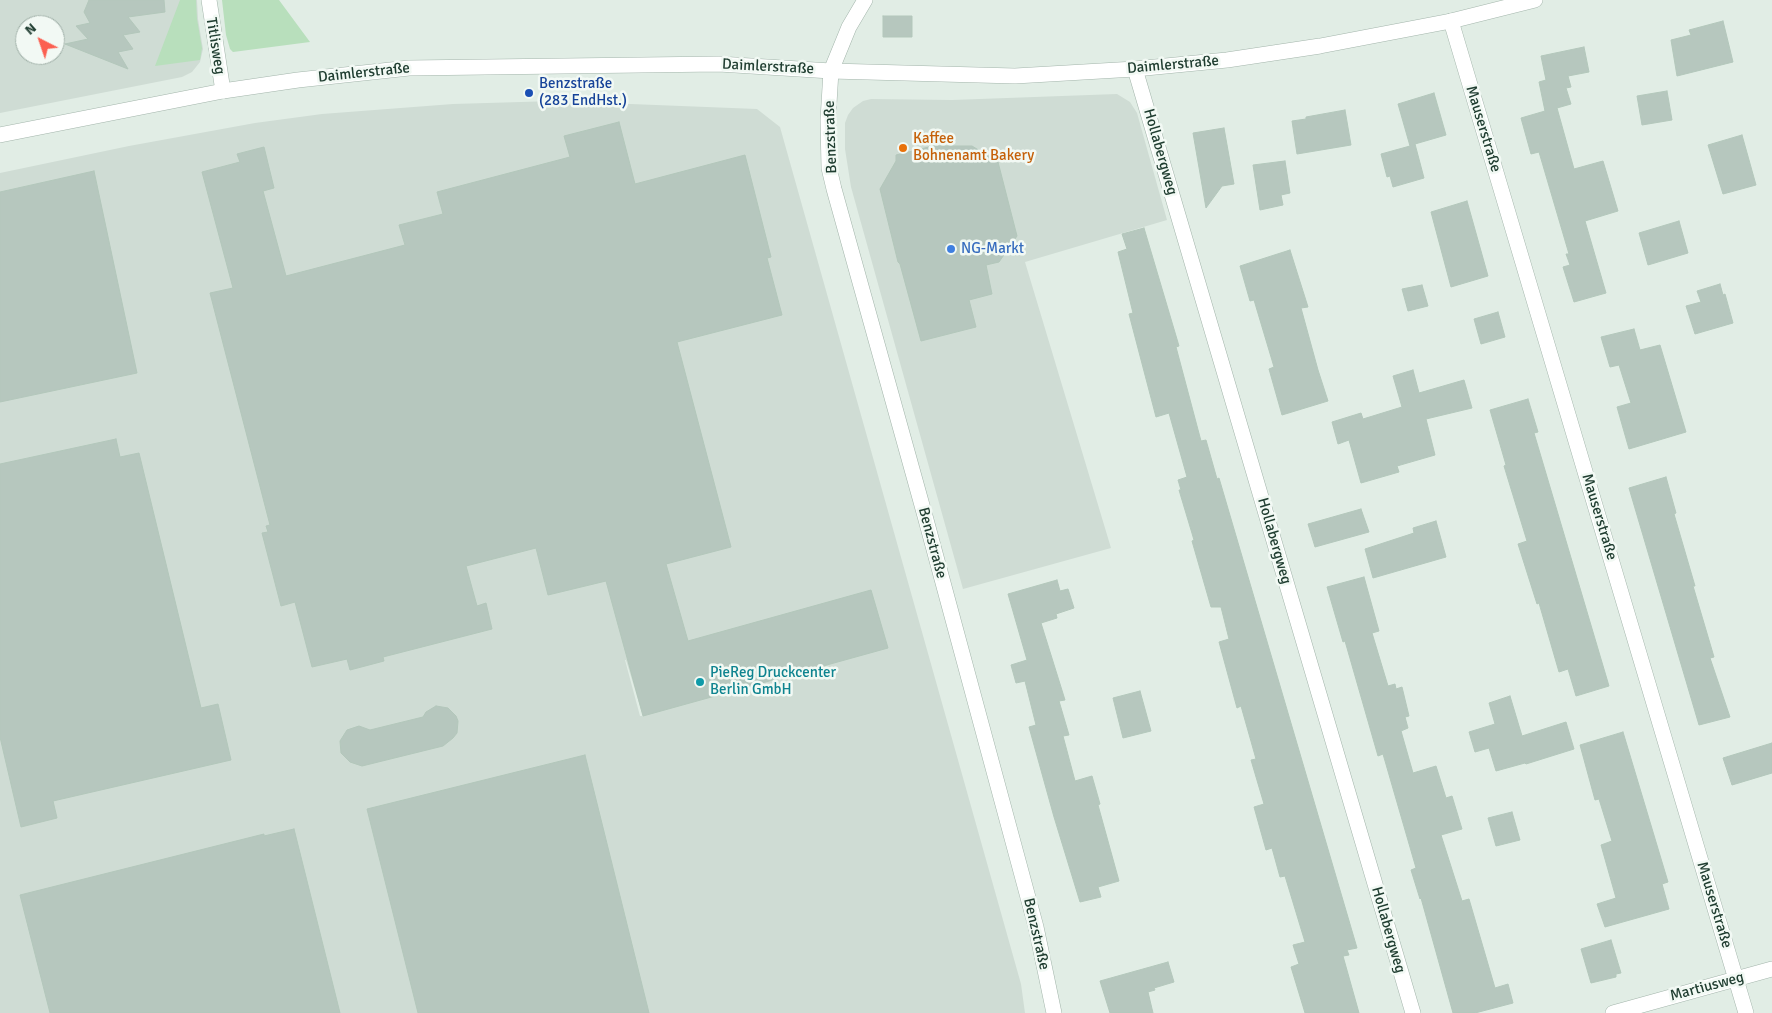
<!DOCTYPE html>
<html>
<head>
<meta charset="utf-8">
<style>
	body { margin:0 }
	#map { position:relative; width:1772px; height:1013px; overflow:hidden; background:#e1ede5; font-family:Signika,sans-serif }
	canvas { display:block }
	.north { position:absolute; left:15px; top:15px; width:50px; height:50px; box-sizing:border-box; background:#f2f9f4; border:1px solid #9eaea6; border-radius:50%; rotate:319deg; font-size:14px; font-weight:700; line-height:20px; text-align:center; color:#203e31 }
	.north::after { content:''; display:block; margin:auto; width:18px; height:22px; background:#fb5f50; clip-path:polygon(50% 0,100% 100%,50% 72%,0 100%) }
</style>
</head>
<body>
<div id="map">
<canvas width="1772" height="1013"></canvas>
<div class="north">N</div>
</div>
<script>
const c = document.querySelector('canvas').getContext('2d');
c.lineJoin = 'round';
function fill(path, color) { c.fillStyle = color; c.fill(path, 'evenodd'); }
const toPath = rows => new Path2D(rows.map(r => 'M' + r).join(''));
function trace(path, color, width, dash) { c.strokeStyle = color; c.lineWidth = width; c.lineCap = dash ? 'butt' : 'round'; c.setLineDash(dash || []); c.stroke(path); }
function drawText(font, color, halo, rows, align = 'center') {
  c.font = font + ' Signika,sans-serif'; c.lineWidth = 5; c.setLineDash([]); c.textBaseline = 'middle'; c.strokeStyle = halo; c.fillStyle = color; for (const [text, x, y, turn = 0] of rows) {
    c.save(); c.translate(x, y); c.rotate((+turn || 0) * Math.PI / 180); c.textAlign = isNaN(turn) ? turn : align; if (halo) c.strokeText(text, 0, 0); c.fillText(text, 0, 0); c.restore();
  }
}
const built = toPath([
	[0,0,197,0,198,19,203,49,200,62,192,72,182,77,0,113],
	[25,25,55,25,55,55,25,55],
	[1117,94,1130,102,1137,113,1167,220,1025,262,1111,548,963,589,851,187,845,149,845,123,848,115,853,108,863,101,871,99,952,100],
	[555,101,757,109,780,127,1021,984,1025,1013,0,1013,0,173,129,146,255,123,322,114,453,104],
	[625,660,626,660,643,716,640,716]
]);
const green = toPath([
	[180,0,196,0,197,19,202,48,200,60,155,66],
	[222,0,279,0,310,42,233,52,230,49,226,35]
]);
const building = toPath([
	[89,0,164,0,165,12,128,17,140,32,123,35,133,49,118,52,128,69,65,44,88,39,76,26,90,23,84,12,89,0],
	[883,16,912,16,912,37,883,37,883,16],
	[1723,21,1733,62,1677,76,1671,40,1691,35,1689,30,1723,21],
	[1584,47,1589,72,1568,76,1571,87,1566,88,1571,104,1557,108,1574,169,1603,161,1618,211,1585,221,1606,293,1574,302,1563,267,1570,265,1566,254,1569,254,1539,152,1531,154,1521,118,1545,111,1539,82,1546,80,1541,56,1584,47],
	[1667,91,1672,120,1642,125,1637,96,1667,91],
	[1434,93,1446,135,1415,144,1424,178,1393,187,1390,176,1387,177,1381,154,1410,146,1398,104,1434,93],
	[1345,110,1351,145,1297,154,1292,121,1306,119,1306,117,1345,110],
	[619,122,635,184,745,155,771,257,767,258,782,315,677,342,731,547,666,564,688,641,871,590,888,648,643,716,606,581,548,595,536,548,466,566,477,606,486,603,492,629,383,657,384,661,350,670,347,659,312,667,295,602,281,606,262,533,268,532,266,526,270,525,210,293,233,288,202,172,240,162,237,154,264,147,274,188,263,191,286,276,405,245,399,225,443,214,437,192,570,157,564,136,619,122],
	[1224,128,1234,184,1222,186,1206,208,1193,133,1224,128],
	[1742,135,1756,185,1723,194,1708,145,1742,135],
	[933,146,972,146,998,162,1017,236,999,262,986,265,992,294,969,300,976,327,921,341,900,264,898,262,880,189,896,161,896,155,933,146],
	[1285,161,1290,193,1281,195,1283,205,1260,210,1253,165,1285,161],
	[94,171,137,373,0,402,0,192,94,171],
	[1467,201,1488,276,1451,287,1431,212,1467,201],
	[1679,221,1688,253,1648,265,1639,233,1679,221],
	[1144,228,1179,346,1176,347,1201,441,1206,440,1217,479,1219,478,1357,948,1347,950,1349,955,1343,956,1359,1013,1305,1013,1291,967,1299,964,1293,945,1305,942,1285,876,1280,877,1272,848,1266,850,1254,807,1264,804,1251,760,1256,759,1241,706,1237,708,1219,642,1229,639,1221,607,1211,607,1192,541,1194,540,1179,490,1181,490,1178,480,1187,477,1169,413,1156,417,1129,314,1133,313,1118,252,1127,249,1122,234,1144,228],
	[1290,250,1308,307,1301,308,1318,370,1328,401,1282,415,1269,369,1274,367,1254,300,1250,301,1240,266,1290,250],
	[1720,284,1723,295,1725,294,1733,323,1695,334,1686,306,1701,302,1697,291,1720,284],
	[1422,285,1428,306,1408,311,1402,289,1422,285],
	[1498,312,1505,337,1481,344,1474,319,1498,312],
	[1634,329,1640,350,1660,345,1686,432,1629,449,1617,407,1631,403,1619,365,1610,367,1601,337,1634,329],
	[1413,370,1419,393,1464,380,1472,408,1426,419,1435,455,1397,466,1399,472,1361,483,1349,440,1338,444,1332,422,1361,413,1363,419,1402,407,1393,376,1413,370],
	[1528,399,1538,432,1534,433,1609,686,1576,696,1568,669,1559,672,1539,603,1537,604,1518,544,1527,541,1504,466,1506,465,1490,410,1528,399],
	[116,439,120,457,139,453,201,708,218,704,231,760,53,801,57,818,21,827,0,737,0,464,116,439],
	[1666,477,1676,513,1674,514,1695,586,1693,586,1714,657,1710,658,1730,717,1699,725,1629,488,1666,477],
	[1361,509,1369,532,1315,547,1308,524,1361,509],
	[1436,521,1446,557,1373,578,1365,549,1414,533,1413,528,1436,521],
	[1364,577,1379,631,1372,633,1388,686,1395,684,1396,689,1402,687,1409,716,1405,717,1408,728,1401,731,1413,773,1436,766,1446,798,1452,796,1462,829,1441,835,1462,901,1469,899,1495,988,1508,984,1513,1003,1475,1013,1453,1013,1421,898,1420,899,1411,870,1416,868,1383,754,1378,756,1345,641,1343,642,1327,587,1364,577],
	[1057,580,1060,591,1068,589,1074,608,1056,614,1057,618,1041,623,1065,700,1059,701,1069,735,1063,736,1075,781,1092,776,1100,804,1098,805,1119,881,1098,887,1101,897,1080,902,1054,817,1029,727,1036,725,1025,681,1016,683,1011,665,1027,660,1008,594,1057,580],
	[1140,691,1151,731,1123,738,1113,698,1140,691],
	[1510,696,1522,736,1566,722,1574,749,1526,764,1525,763,1496,771,1489,748,1475,752,1469,732,1495,724,1489,703,1510,696],
	[436,706,448,708,456,716,458,721,457,733,453,738,443,746,362,766,350,762,341,753,340,741,347,730,359,726,370,730,423,717,426,712,436,706],
	[1623,732,1668,882,1662,884,1669,909,1605,927,1597,904,1616,898,1601,845,1612,841,1599,799,1595,800,1580,745,1623,732],
	[1772,743,1772,773,1732,785,1723,758,1772,743],
	[585,755,649,1013,418,1013,367,809,585,755],
	[1512,812,1520,840,1496,846,1488,818,1512,812],
	[294,829,340,1013,50,1013,20,895,264,834,264,836,294,829],
	[1611,940,1621,973,1616,974,1616,977,1591,983,1581,949,1611,940],
	[1168,962,1174,982,1154,988,1155,990,1148,992,1153,1013,1110,1013,1100,981,1168,962]
]);
const minor = toPath([
	[209,0,223,91],
	[865,0,849,27,831,71,828,120,829,168,834,189,925,516,1036,927,1054,1013],
	[1451,21,1746,1013],
	[1135,69,1413,1013],
	[1613,1013,1772,969]
]);
const tertiary = toPath([
	[0,135,223,91,298,80,409,68,719,64,831,71,1015,76,1135,69,1227,60,1320,46,1451,21,1535,0]
]);
const markers = [
	[529,93,5,"#1a4fb4"],
	[903,148,5,"#e8710a"],
	[951,249,5,"#3f7fe0"],
	[700,682,5,"#0f9aa8"]
];
const streetNames = [
	["Titlisweg",215,46,81],
	["Daimlerstraße",1173,65,-5],
	["Daimlerstraße",768,67,3],
	["Daimlerstraße",364,73,-6],
	["Mauserstraße",1483,129,73],
	["Benzstraße",831,137,-92],
	["Hollabergweg",1160,152,74],
	["Mauserstraße",1599,517,73],
	["Hollabergweg",1274,541,74],
	["Benzstraße",932,543,75],
	["Mauserstraße",1714,905,73],
	["Hollabergweg",1388,930,74],
	["Benzstraße",1036,934,77],
	["Martiusweg",1707,987,-15]
];
const transitNames = [
	["Benzstraße",539,84],
	["(283 EndHst.)",539,101]
];
const foodNames = [
	["Kaffee",913,139],
	["Bohnenamt Bakery",913,156]
];
const shopNames = [
	["NG-Markt",961,249]
];
const cultureNames = [
	["PieReg Druckcenter",710,673],
	["Berlin GmbH",710,690]
];
fill(built, '#cfdcd4');
fill(green, '#b8dfbc');
fill(building, '#b6c7be');
trace(building, '#b3c7bb', 1);
trace(minor, '#a3b5ab', 16);
trace(tertiary, '#a3b5ab', 16);
trace(minor, '#fff', 15);
trace(tertiary, '#fff', 15);
for (const [x, y, r, color] of markers) { const dot = new Path2D(); dot.arc(x, y, r, 0, 2 * Math.PI); c.fillStyle = color; c.fill(dot); trace(dot, '#f2f9f4', 2); }
drawText('15px', '#203e31', '#f2f9f4', streetNames);
drawText('15px', '#164399', '#f2f9f4', transitNames, 'left');
drawText('15px', '#c56008', '#f2f9f4', foodNames, 'left');
drawText('15px', '#366cbe', '#f2f9f4', shopNames, 'left');
drawText('15px', '#0d838f', '#f2f9f4', cultureNames, 'left');
</script>
</body>
</html>
